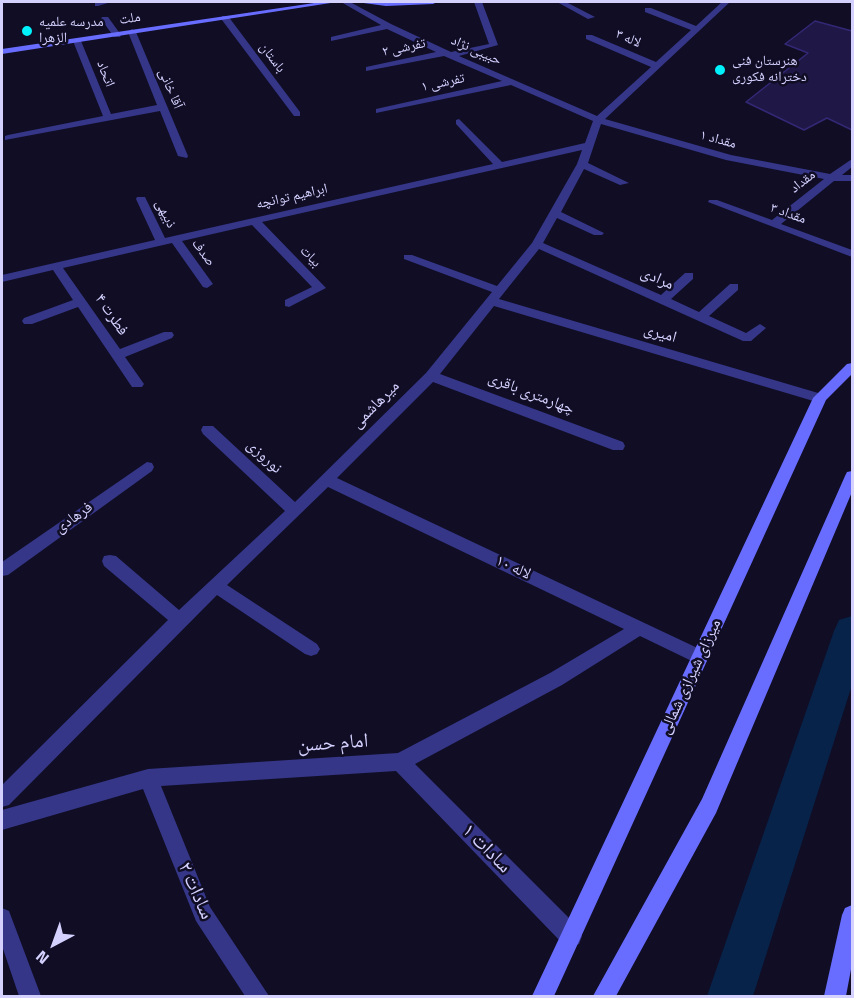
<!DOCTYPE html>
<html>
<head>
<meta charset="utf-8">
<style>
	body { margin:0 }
	#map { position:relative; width:854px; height:998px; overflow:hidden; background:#100d25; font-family:"Titillium Web",sans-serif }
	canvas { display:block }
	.frame { position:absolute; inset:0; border:3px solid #d4d1ff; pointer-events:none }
	.north { position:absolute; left:24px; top:914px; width:60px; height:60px; -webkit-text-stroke:4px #100d25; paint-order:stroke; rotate:221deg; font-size:16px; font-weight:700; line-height:24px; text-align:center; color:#d4d1ff }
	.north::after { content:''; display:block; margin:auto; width:21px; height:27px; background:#d4d1ff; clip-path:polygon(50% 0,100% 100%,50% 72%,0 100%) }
</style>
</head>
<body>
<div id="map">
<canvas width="854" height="998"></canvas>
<div class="frame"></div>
<div class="north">N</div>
</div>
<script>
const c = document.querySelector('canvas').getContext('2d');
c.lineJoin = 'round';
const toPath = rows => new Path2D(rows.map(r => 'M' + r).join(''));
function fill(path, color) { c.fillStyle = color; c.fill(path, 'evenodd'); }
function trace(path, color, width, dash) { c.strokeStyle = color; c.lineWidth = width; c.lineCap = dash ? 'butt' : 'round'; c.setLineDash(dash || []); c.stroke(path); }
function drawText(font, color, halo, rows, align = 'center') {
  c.font = font + ' "Titillium Web","Noto Naskh Arabic",sans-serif'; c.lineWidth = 5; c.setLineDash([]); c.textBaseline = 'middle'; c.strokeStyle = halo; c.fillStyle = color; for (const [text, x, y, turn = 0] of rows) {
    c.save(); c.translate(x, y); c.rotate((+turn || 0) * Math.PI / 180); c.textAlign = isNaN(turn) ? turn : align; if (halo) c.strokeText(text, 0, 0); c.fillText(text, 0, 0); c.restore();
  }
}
const canal = toPath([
	[852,616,852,685,753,996,707,996,834,631,839,620,852,616]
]);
const building = toPath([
	[815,21,852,31,852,130,827,118,804,130,746,102,808,53,785,44,815,21]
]);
const street = toPath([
	[95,2,111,2,98,6,95,6,95,2],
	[341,2,350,2,391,24,451,52,489,44,474,2,482,2,498,45,459,56,597,116,651,67,586,39,586,35,592,35,656,62,691,30,645,12,645,8,651,8,696,26,722,2,730,2,605,119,731,155,830,174,852,159,852,167,842,175,852,175,852,181,834,181,781,224,852,250,852,257,708,202,709,200,717,200,772,220,824,179,726,160,601,124,588,163,629,183,620,185,584,169,561,212,604,233,602,235,594,235,557,218,543,243,661,295,685,273,693,273,693,279,671,299,699,312,730,284,738,284,738,290,709,316,746,333,760,324,766,328,751,341,743,341,539,249,499,299,825,395,827,398,820,403,494,306,440,374,623,442,625,446,623,450,613,450,433,382,337,478,706,652,709,657,706,662,700,665,640,636,562,685,415,764,579,928,582,936,579,944,571,947,563,944,396,771,161,786,210,907,269,996,245,996,196,921,143,789,2,830,2,810,148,769,398,753,550,673,624,629,328,487,227,585,317,644,320,649,317,654,311,656,305,654,217,595,9,805,2,807,2,785,168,620,104,566,102,561,104,556,110,555,116,556,179,610,285,511,203,434,201,430,203,426,213,426,295,502,426,373,492,292,404,259,404,255,412,255,497,286,532,243,577,164,582,150,262,222,326,288,289,307,285,306,285,300,312,287,252,225,182,241,213,284,207,288,203,287,172,243,63,268,120,349,164,332,172,332,174,335,172,338,125,357,144,384,142,387,132,387,78,307,32,324,24,324,22,321,24,318,73,300,53,270,2,282,2,275,155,240,136,199,137,197,145,197,165,238,493,164,456,124,456,120,459,119,502,162,585,143,593,121,511,85,376,113,376,109,502,81,444,56,366,71,366,67,436,52,387,29,331,41,331,37,381,25,341,2],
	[557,2,566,2,595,17,588,19,557,2],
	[222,16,228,16,300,112,300,116,294,116,222,20,222,16],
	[102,17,108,17,121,35,120,37,114,37,101,19,102,17],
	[132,29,136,32,188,156,187,158,178,156,160,111,5,140,5,136,8,135,103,116,73,41,77,38,81,41,111,114,157,105,128,32,132,29],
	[147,462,152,463,154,467,152,471,8,575,2,576,2,562,147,462],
	[2,908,9,911,41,996,19,996,2,946,2,908]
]);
const secondary = toPath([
	[321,2,337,2,2,54,2,49,321,2],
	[356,2,437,2,433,4,386,6,356,2],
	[852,363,852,374,826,400,554,996,532,996,813,398,847,364,852,363],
	[852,471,852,492,716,813,616,996,593,996,702,799,845,476,847,472,852,471],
	[852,905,852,964,846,996,824,996,842,915,845,908,852,905]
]);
const markers = [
	[27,31,6,"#00f0fc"],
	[720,70,6,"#00f0fc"]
];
const farStreetnames = [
	["ملت",130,19,-9],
	["لاله ۳",628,39,23],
	["تفرشی ۲",404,48,-12],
	["حبیبی نژاد",476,51,24],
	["باستان",272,58,53],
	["اتحاد",105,74,69],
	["تفرشی ۱",443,83,-12],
	["آقا خانی",170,89,67],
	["مقداد ۱",718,140,15],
	["مقداد",803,182,-38],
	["ابراهیم توانچه",292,197,-13],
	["ذبیهی",165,214,64],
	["مقداد ۳",788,214,20],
	["صدف",203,253,54],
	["بیات",310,257,46]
];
const farPoinames = [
	["مدرسه علمیه",39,23],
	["الزهرا",39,39],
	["هنرستان فنی",732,62],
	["دخترانه فکوری",732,78]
];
const streetNames = [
	["مرادی",657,279,24],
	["فطرت ۴",111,315,56],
	["امیری",660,334,16],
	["چهارمتری باقری",531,394,21],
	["میرهاشمی",376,405,-45],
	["نوروزی",264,457,43],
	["فرهادی",74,518,-35],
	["لاله ۱۰",513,568,25],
	["میرزای شیرازی شمالی",691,677,-65]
];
const nearStreetnames = [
	["امام حسن",333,744,-4],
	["سادات ۱",486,849,45],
	["سادات ۲",195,891,66]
];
fill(canal, '#082349');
fill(building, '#1f1847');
trace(building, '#332875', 1.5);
fill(street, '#353687');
fill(secondary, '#686cff');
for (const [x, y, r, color] of markers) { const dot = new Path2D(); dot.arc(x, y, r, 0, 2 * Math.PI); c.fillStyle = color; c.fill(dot); trace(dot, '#100d25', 2); }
drawText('14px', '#d4d1ff', '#100d25', farStreetnames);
drawText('14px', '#d4d1ff', '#100d25', farPoinames, 'left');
drawText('16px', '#d4d1ff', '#100d25', streetNames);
drawText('20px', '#d4d1ff', '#100d25', nearStreetnames);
</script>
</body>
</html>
